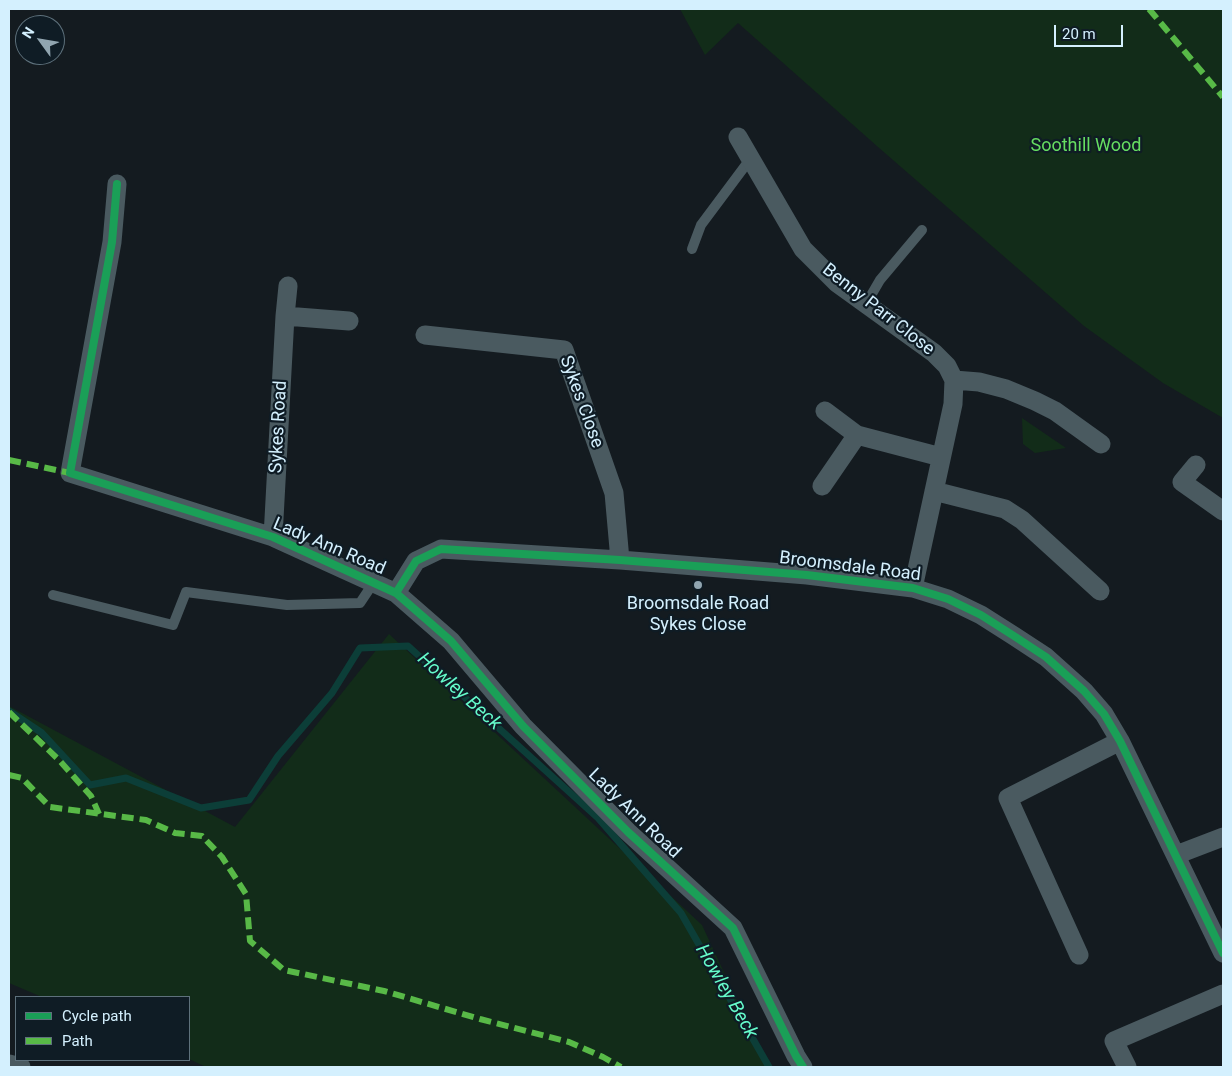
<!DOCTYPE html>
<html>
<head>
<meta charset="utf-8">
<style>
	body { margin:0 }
	#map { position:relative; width:1232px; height:1076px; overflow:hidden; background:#141b20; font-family:Roboto,sans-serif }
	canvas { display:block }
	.frame { position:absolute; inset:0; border:10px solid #d4f0fe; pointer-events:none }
	.legend { position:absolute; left:15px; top:996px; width:175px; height:65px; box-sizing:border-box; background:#0f1c25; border:1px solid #5e717c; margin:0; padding:6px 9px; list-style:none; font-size:15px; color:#d4f0fe }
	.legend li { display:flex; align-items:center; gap:10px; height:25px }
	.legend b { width:25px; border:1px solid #5e717c }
	.north { position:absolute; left:15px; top:15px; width:50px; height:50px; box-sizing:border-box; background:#0f1c25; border:1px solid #5e717c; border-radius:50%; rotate:302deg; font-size:14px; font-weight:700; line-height:20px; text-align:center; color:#d4f0fe }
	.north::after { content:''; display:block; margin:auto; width:18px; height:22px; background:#91a5b0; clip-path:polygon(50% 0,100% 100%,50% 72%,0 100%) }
	.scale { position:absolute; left:1054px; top:25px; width:69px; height:22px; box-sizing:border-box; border:2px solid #d4f0fe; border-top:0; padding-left:6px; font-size:15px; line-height:18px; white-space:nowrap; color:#d4f0fe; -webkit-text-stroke:4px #0f1c25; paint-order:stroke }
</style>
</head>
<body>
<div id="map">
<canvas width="1232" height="1076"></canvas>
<div class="frame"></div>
<ul class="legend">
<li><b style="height:6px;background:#1a9f57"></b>Cycle path</li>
<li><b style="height:6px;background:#58b947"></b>Path</li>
</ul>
<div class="north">N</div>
<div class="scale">20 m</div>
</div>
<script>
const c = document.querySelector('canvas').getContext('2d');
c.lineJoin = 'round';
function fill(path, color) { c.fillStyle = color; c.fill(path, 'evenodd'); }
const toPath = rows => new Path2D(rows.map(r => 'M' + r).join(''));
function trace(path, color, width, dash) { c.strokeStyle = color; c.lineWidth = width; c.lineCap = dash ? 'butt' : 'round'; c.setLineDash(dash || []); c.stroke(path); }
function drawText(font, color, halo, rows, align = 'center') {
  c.font = font + ' Roboto,sans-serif'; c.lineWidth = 4.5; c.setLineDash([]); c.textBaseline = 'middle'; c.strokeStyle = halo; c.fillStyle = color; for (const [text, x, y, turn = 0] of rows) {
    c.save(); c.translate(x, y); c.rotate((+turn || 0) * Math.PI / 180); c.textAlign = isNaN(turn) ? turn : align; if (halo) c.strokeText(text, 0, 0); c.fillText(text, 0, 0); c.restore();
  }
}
const green = toPath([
	[680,9,1223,9,1223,418,1163,383,1084,326,878,147,738,23,705,55],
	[1022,418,1066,448,1035,453,1023,444],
	[389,634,702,925,768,1067,206,1067,189,1059,189,997,42,997,9,983,9,706,235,827]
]);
const stream = toPath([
	[9,711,42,733,90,785,126,778,201,808,249,800,278,756,332,693,360,648,408,646,598,818,681,913,769,1067]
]);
const service = toPath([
	[692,249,701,225,751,158],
	[866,304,880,280,922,230],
	[53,595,173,625,186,592,287,605,360,603,374,582]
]);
const minor = toPath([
	[738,137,803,249,837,283,934,353,947,366,954,380,979,382,1006,389,1035,401,1055,411,1101,444],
	[117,184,112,242,70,473,273,537,396,593,451,641,523,726,628,832,733,928,796,1056,803,1067],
	[285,316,349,321],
	[425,335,564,350,614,493,620,560],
	[825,411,857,435],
	[1196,465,1182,482,1223,511],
	[822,486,857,435,941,457],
	[934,491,1005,509,1022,520,1100,591],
	[273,537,285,316,288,286],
	[913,588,953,404,954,380],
	[396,593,416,561,441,549,620,560,807,575,913,588,948,599,981,615,1014,636,1046,657,1084,691,1104,714,1120,741,1223,953],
	[1176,855,1223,837],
	[1079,955,1008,798,1120,741],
	[9,1064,21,1067],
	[1127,1067,1114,1041,1223,994]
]);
const quiet = toPath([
	[1149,9,1223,97],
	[9,460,70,473],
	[9,712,60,761,91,796,99,814],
	[9,775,22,778,50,807,146,820,175,833,202,836,222,857,246,894,250,941,284,970,384,991,480,1019,569,1042,603,1057,621,1067]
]);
const cycleway = toPath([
	[117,184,112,242,70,473,273,537,396,593,451,641,523,726,628,832,733,928,796,1056,803,1067],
	[396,593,416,561,441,549,620,560,807,575,913,588,948,599,981,615,1014,636,1046,657,1084,691,1104,714,1120,741,1223,953]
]);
const markers = [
	[698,585,5,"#91a5b0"]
];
const parkNames = [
	["Soothill Wood",1086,146]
];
const streetNames = [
	["Benny Parr Close",878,310,38],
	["Sykes Close",581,402,70],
	["Sykes Road",279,427,-87],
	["Lady Ann Road",329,547,23],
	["Broomsdale Road",850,567,7],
	["Lady Ann Road",634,814,44]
];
const poiNames = [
	["Broomsdale Road",698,604],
	["Sykes Close",698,625]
];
const waterNames = [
	["Howley Beck",459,692,42],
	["Howley Beck",726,992,60]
];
fill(green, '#122c19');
trace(stream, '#0c3e38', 7);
trace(service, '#4a5a60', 10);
trace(minor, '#4a5a60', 19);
trace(quiet, '#58b947', 6, [12, 6]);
trace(cycleway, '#1a9f57', 8);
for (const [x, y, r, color] of markers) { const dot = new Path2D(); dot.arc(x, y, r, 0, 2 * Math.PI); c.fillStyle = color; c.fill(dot); trace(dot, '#0f1c25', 2); }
drawText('18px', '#66dd61', '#0f1c25', parkNames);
drawText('18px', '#d4f0fe', '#0f1c25', streetNames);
drawText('18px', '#d4f0fe', '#0f1c25', poiNames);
drawText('italic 19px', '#65fbcb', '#0f1c25', waterNames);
</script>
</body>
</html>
